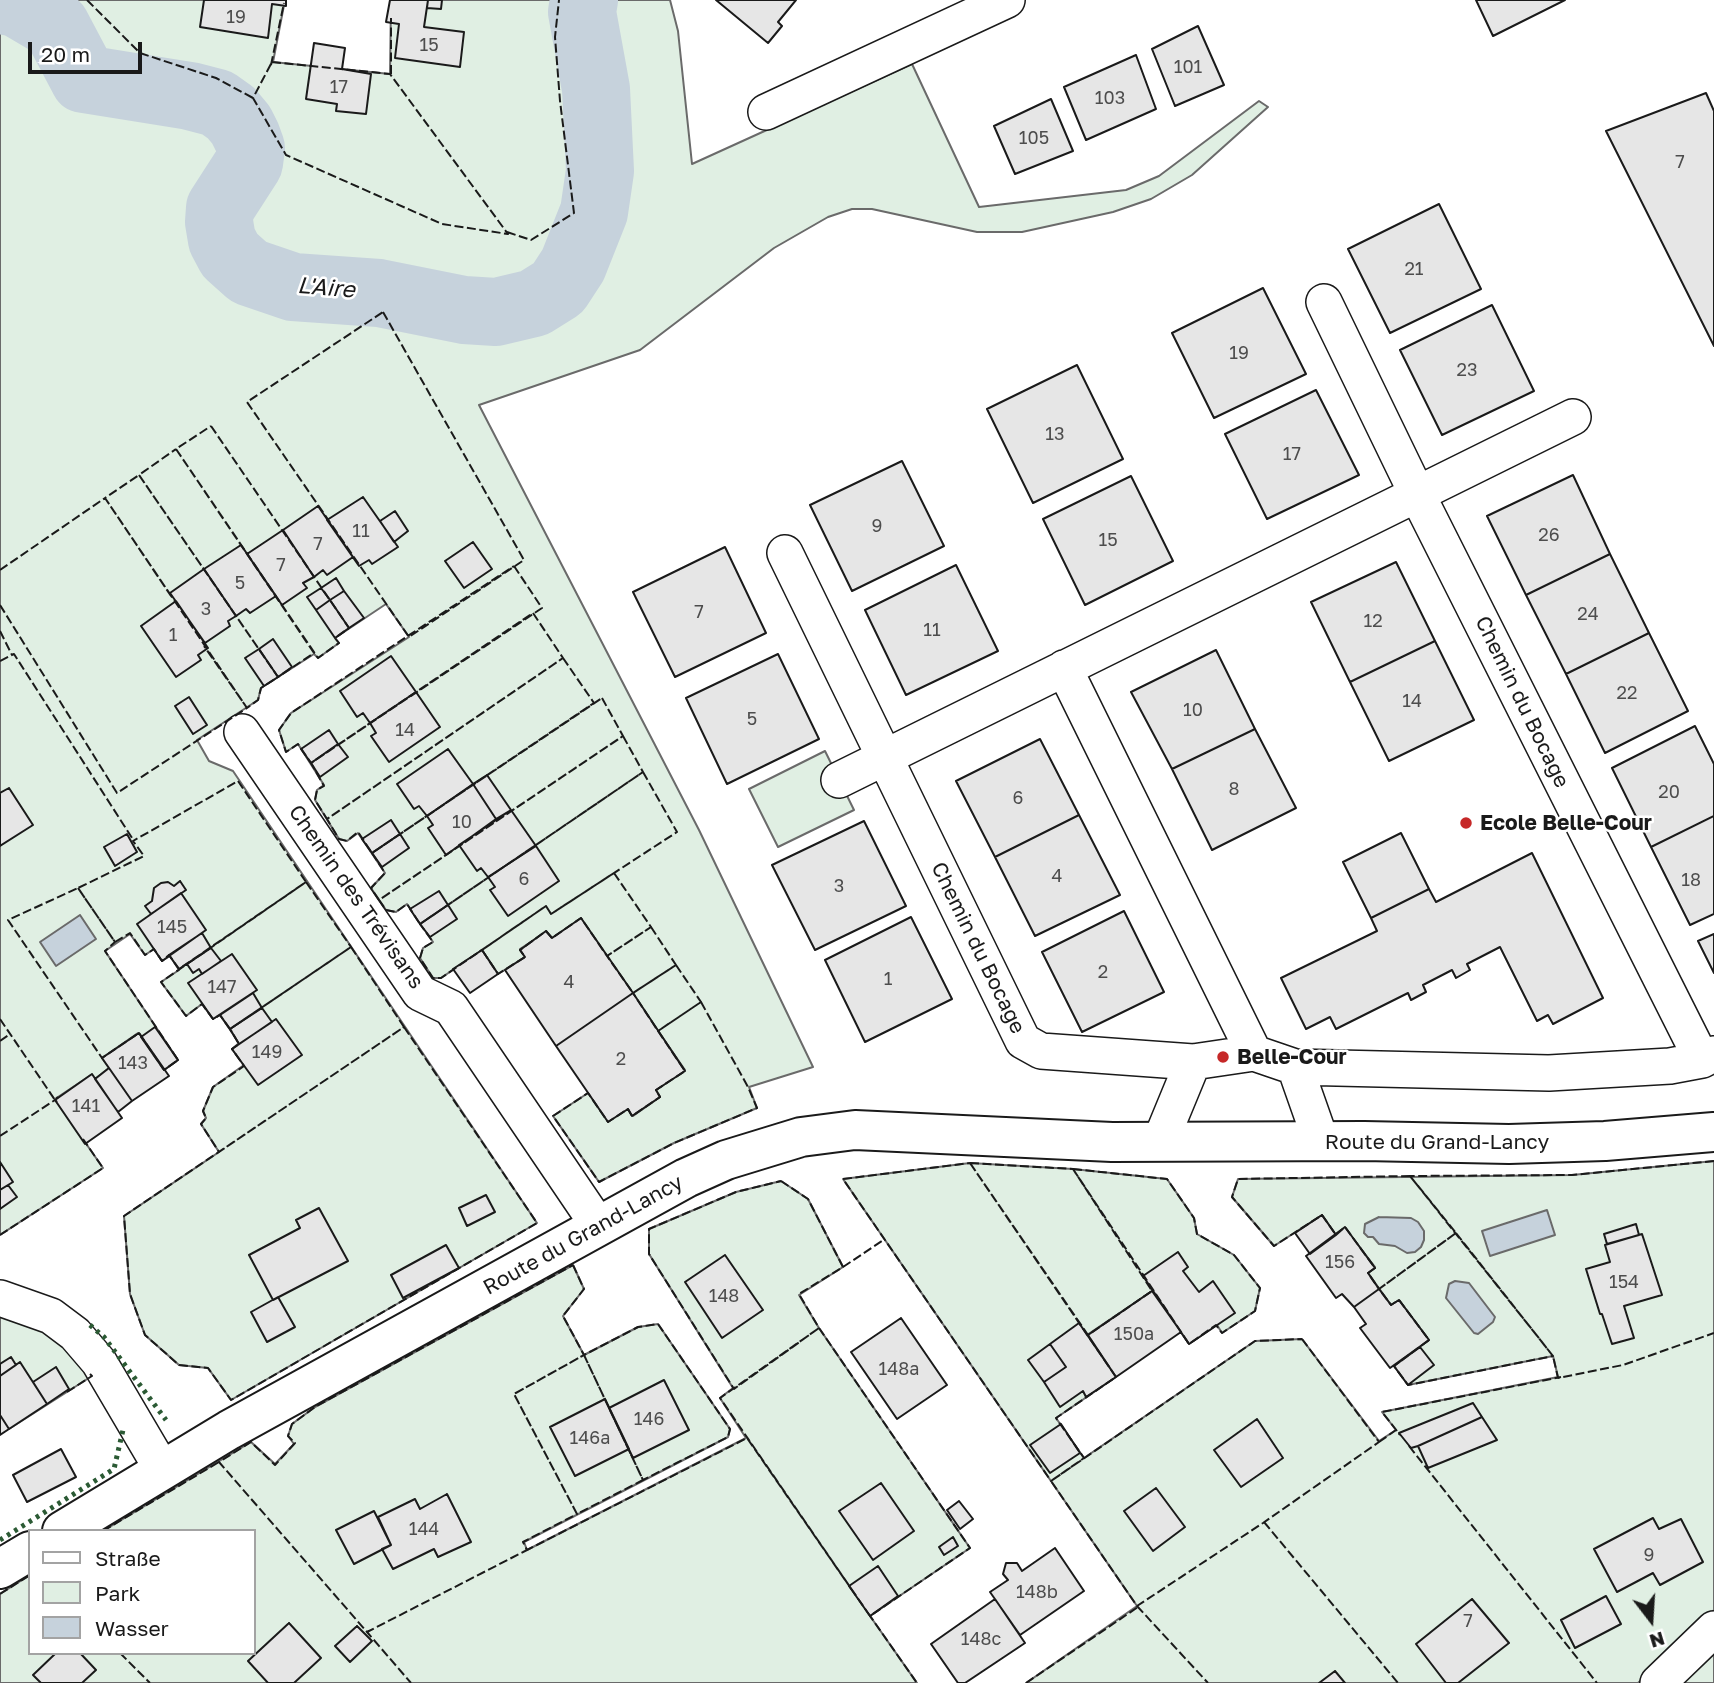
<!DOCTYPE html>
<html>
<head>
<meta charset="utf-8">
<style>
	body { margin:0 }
	#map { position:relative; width:1714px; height:1683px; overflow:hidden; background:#fff; font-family:"Golos Text",sans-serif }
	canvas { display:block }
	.legend { position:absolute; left:28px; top:1529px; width:228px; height:126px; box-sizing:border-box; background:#fff; border:2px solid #a3a3a3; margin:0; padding:9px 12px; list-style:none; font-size:21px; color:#1a1a1a }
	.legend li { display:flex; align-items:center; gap:14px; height:35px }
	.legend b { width:35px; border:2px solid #a3a3a3 }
	.north { position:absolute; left:1616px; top:1585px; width:70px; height:70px; -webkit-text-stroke:5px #fff; paint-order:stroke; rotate:163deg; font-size:19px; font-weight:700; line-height:28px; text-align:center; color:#1a1a1a }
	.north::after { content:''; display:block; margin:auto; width:24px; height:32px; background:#1a1a1a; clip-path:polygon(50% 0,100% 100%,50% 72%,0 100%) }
	.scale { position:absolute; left:28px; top:42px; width:114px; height:32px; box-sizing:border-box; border:4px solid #1a1a1a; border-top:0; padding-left:9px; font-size:21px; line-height:24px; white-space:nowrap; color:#1a1a1a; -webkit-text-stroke:5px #fff; paint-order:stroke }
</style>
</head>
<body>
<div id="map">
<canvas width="1714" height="1683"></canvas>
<ul class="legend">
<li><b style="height:9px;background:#fff"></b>Straße</li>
<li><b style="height:19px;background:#e0efe3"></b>Park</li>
<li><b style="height:19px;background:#c6d2dc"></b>Wasser</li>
</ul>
<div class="north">N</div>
<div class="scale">20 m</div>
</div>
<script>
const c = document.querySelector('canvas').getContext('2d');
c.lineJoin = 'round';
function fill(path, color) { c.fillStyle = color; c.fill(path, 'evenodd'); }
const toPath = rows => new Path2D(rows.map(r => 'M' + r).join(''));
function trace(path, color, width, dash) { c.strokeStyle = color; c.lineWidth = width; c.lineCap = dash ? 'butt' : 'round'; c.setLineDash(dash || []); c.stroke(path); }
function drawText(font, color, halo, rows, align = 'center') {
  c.font = font + ' "Golos Text",sans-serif'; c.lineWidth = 5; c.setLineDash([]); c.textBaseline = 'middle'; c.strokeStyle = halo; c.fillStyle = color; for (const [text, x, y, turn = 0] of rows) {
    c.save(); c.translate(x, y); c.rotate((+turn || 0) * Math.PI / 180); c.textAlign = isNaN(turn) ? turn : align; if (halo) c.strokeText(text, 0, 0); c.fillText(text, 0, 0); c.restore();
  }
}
const green = toPath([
	[0,0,285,0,273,62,390,74,391,0,670,0,678,31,692,164,912,64,979,207,1126,190,1159,176,1259,101,1268,107,1192,175,1151,199,1113,212,1022,232,977,232,872,209,852,209,828,217,774,248,640,350,479,405,699,830,813,1067,749,1087,757,1108,674,1143,599,1182,553,1116,588,1093,628,1109,633,1116,660,1097,656,1090,685,1070,581,919,552,938,546,932,520,949,525,957,498,974,482,950,441,978,433,978,420,958,423,948,433,942,407,904,396,912,386,910,371,888,385,873,358,833,347,841,339,839,315,800,317,790,324,785,298,744,286,752,279,730,291,713,409,637,386,604,335,638,339,643,318,658,314,654,261,688,258,700,197,740,209,761,233,771,537,1223,231,1400,208,1368,179,1365,145,1335,130,1294,124,1216,219,1152,201,1124,206,1118,203,1111,213,1087,244,1065,232,1049,239,1043,220,1015,213,1019,202,1004,186,1016,161,982,179,970,170,956,162,961,154,949,145,955,130,934,105,951,178,1060,164,1070,138,1033,102,1058,109,1068,95,1079,91,1075,55,1099,103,1168,0,1235,0,0],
	[825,751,854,810,778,847,749,789,825,751],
	[1714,1161,1714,1610,1638,1683,1026,1683,1137,1606,843,1179,970,1163,1073,1169,1167,1179,1194,1218,1197,1234,1234,1255,1260,1288,1255,1311,1222,1333,1217,1325,1189,1344,1152,1291,1087,1335,1116,1377,1056,1418,1084,1458,1255,1341,1302,1339,1379,1441,1396,1430,1382,1412,1558,1377,1553,1356,1408,1385,1394,1366,1429,1340,1399,1300,1391,1305,1368,1273,1375,1267,1345,1228,1336,1235,1322,1215,1274,1246,1232,1197,1238,1179,1572,1175,1714,1161],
	[781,1181,808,1199,843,1267,799,1295,819,1328,970,1548,870,1616,917,1683,0,1683,0,1594,30,1575,30,1653,254,1653,254,1531,103,1531,251,1442,275,1464,294,1444,288,1436,292,1424,315,1407,573,1265,584,1289,563,1316,584,1355,638,1327,658,1324,730,1429,728,1437,524,1542,527,1550,746,1438,720,1398,733,1388,649,1254,649,1229,736,1192,781,1181],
	[0,1314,45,1328,75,1351,92,1376,9,1429,0,1415,0,1314],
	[1714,1640,1714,1683,1668,1683,1714,1640]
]);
const water = toPath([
	[80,915,96,939,56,966,40,942,80,915],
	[1547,1210,1555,1235,1490,1256,1482,1231,1547,1210],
	[1379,1217,1411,1218,1418,1222,1424,1231,1424,1240,1421,1247,1415,1252,1407,1253,1395,1246,1379,1244,1373,1237,1368,1237,1364,1233,1365,1224,1379,1217],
	[1455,1281,1469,1283,1495,1317,1493,1322,1478,1334,1474,1333,1446,1298,1449,1284,1455,1281]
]);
const river = toPath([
	[0,0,17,3,56,26,84,79,190,96,217,103,231,113,241,125,247,137,251,148,249,163,220,208,219,222,222,240,230,255,249,272,293,287,379,293,464,310,496,312,534,303,558,288,573,265,594,212,600,171,596,89,582,12,584,0]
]);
const building = toPath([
	[204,0,286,0,286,6,272,4,268,38,200,27,204,0],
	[390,0,428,0,424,27,464,32,460,67,395,58,399,24,386,22,390,0],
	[428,0,442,0,441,9,427,8,428,0],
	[716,0,796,0,778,22,782,26,768,43,716,0],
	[1476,0,1565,0,1493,36,1476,0],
	[1198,26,1224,85,1175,106,1152,49,1198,26],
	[314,43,345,48,342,69,371,74,366,114,336,111,337,104,306,99,314,43],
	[1136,55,1156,109,1086,140,1064,87,1136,55],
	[1706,93,1714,111,1714,346,1606,131,1706,93],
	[1051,99,1073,151,1015,174,994,126,1051,99],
	[1439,204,1481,289,1390,333,1348,249,1439,204],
	[1263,288,1306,374,1214,418,1172,333,1263,288],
	[1492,305,1534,391,1442,435,1400,350,1492,305],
	[1077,365,1123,459,1033,503,987,409,1077,365],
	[1316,390,1359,475,1267,519,1225,434,1316,390],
	[902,461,944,546,852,591,810,505,902,461],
	[1573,475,1610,554,1526,595,1487,516,1573,475],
	[1131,476,1173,561,1085,605,1043,519,1131,476],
	[363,497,398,547,372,564,369,560,359,566,327,520,363,497],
	[318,506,353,557,327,575,323,570,314,577,283,530,318,506],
	[395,511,408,531,394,542,380,521,395,511],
	[283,530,314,577,303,583,307,588,282,605,247,554,283,530],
	[473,542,492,569,464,588,445,561,473,542],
	[241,545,276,596,250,613,246,609,236,616,204,569,241,545],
	[725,547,766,633,675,677,633,592,725,547],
	[1610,554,1649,633,1566,674,1526,595,1610,554],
	[1396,562,1435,641,1350,682,1311,602,1396,562],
	[956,565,998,651,906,695,865,610,956,565],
	[204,569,236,616,228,621,230,626,205,643,170,593,204,569],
	[336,578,344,591,330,600,321,588,336,578],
	[321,588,330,600,316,610,307,597,321,588],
	[344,591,364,618,349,628,330,600,344,591],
	[330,600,349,628,335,638,316,610,330,600],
	[176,601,208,648,198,655,201,660,176,677,141,626,176,601],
	[1649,633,1688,711,1605,753,1566,674,1649,633],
	[273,639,292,667,278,677,259,649,273,639],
	[1435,641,1474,720,1389,761,1350,682,1435,641],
	[259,649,278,677,264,686,245,658,259,649],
	[1216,650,1255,729,1172,769,1131,692,1216,650],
	[778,654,819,739,727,784,686,698,778,654],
	[391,656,416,692,370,723,363,713,357,717,340,691,391,656],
	[416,692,440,727,389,762,371,736,376,733,370,723,416,692],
	[189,697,207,725,193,734,175,706,189,697],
	[1695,726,1714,764,1714,816,1651,847,1612,768,1695,726],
	[1255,729,1296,808,1212,850,1172,769,1255,729],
	[329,730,338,744,311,763,301,749,329,730],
	[1040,739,1079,815,995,857,956,781,1040,739],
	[338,744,348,757,320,777,311,763,338,744],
	[448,749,473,784,427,816,419,806,414,809,397,784,448,749],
	[487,775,511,810,496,819,473,784,487,775],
	[473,784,496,819,446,855,428,828,433,825,427,816,473,784],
	[9,788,33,825,0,846,0,793,9,788],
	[511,810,536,846,488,877,481,868,477,871,459,845,511,810],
	[1079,815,1120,895,1035,936,995,857,1079,815],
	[1714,816,1714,914,1690,925,1651,847,1714,816],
	[391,820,400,834,372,853,362,839,391,820],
	[864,821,906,906,815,950,772,865,864,821],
	[1401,833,1429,889,1371,918,1343,862,1401,833],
	[127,834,137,852,115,866,104,847,127,834],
	[400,834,409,848,382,867,372,853,400,834],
	[536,846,559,881,508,916,490,890,495,887,488,877,536,846],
	[1532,853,1603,998,1553,1024,1548,1015,1537,1021,1500,947,1467,964,1470,970,1456,978,1452,970,1423,985,1426,992,1411,1000,1408,993,1336,1029,1330,1017,1306,1029,1281,978,1377,931,1371,918,1429,889,1436,902,1532,853],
	[180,881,186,890,151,914,145,906,152,901,154,888,161,883,168,882,174,886,180,881],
	[439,891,448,905,420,924,410,909,439,891],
	[181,893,206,930,162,961,137,924,181,893],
	[448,905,457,919,430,937,420,924,448,905],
	[1124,911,1164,992,1082,1032,1042,952,1124,911],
	[911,917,952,999,865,1042,825,960,911,917],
	[581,918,633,993,556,1046,505,970,525,957,520,950,546,931,552,938,581,918],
	[202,933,211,948,179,969,169,955,202,933],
	[1714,934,1714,973,1698,941,1714,934],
	[211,948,221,961,202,974,199,969,193,973,187,964,211,948],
	[482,950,498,974,470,993,453,969,482,950],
	[232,954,257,990,213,1019,188,983,232,954],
	[253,993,262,1008,230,1029,220,1015,253,993],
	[633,993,685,1071,656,1090,660,1097,632,1116,628,1109,608,1122,556,1046,633,993],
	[262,1008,272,1022,239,1044,230,1029,262,1008],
	[276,1019,302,1055,258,1085,232,1049,276,1019],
	[155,1027,178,1060,164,1070,141,1037,155,1027],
	[139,1033,169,1076,132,1101,102,1058,139,1033],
	[109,1068,132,1101,118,1112,95,1079,109,1068],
	[92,1074,122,1118,85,1144,55,1100,92,1074],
	[0,1162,13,1182,0,1190,0,1162],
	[8,1185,17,1197,0,1209,0,1190,8,1185],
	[486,1195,495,1212,467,1226,459,1208,486,1195],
	[319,1208,348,1261,273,1300,249,1255,300,1228,296,1220,319,1208],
	[1322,1215,1336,1235,1310,1254,1295,1233,1322,1215],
	[1636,1224,1639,1235,1607,1244,1604,1234,1636,1224],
	[1345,1227,1375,1268,1368,1273,1379,1289,1354,1307,1342,1294,1336,1298,1306,1256,1345,1227],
	[1642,1234,1662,1295,1624,1306,1634,1338,1612,1344,1602,1314,1600,1314,1586,1269,1610,1262,1605,1245,1642,1234],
	[446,1245,459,1268,403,1298,391,1275,446,1245],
	[1178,1252,1188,1267,1183,1271,1199,1292,1213,1281,1235,1313,1189,1344,1143,1276,1178,1252],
	[725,1255,763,1310,722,1338,685,1282,725,1255],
	[1379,1289,1391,1305,1399,1300,1429,1340,1390,1368,1360,1328,1366,1324,1354,1307,1379,1289],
	[1152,1291,1181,1332,1116,1377,1088,1335,1152,1291],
	[278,1297,295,1327,267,1342,251,1312,278,1297],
	[901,1318,947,1385,897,1419,851,1352,901,1318],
	[1079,1323,1116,1377,1086,1397,1083,1391,1060,1407,1044,1382,1066,1367,1050,1344,1079,1323],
	[1050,1344,1066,1367,1044,1382,1028,1360,1050,1344],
	[1420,1347,1434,1365,1408,1385,1394,1366,1420,1347],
	[11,1357,16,1365,0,1376,0,1364,11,1357],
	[20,1362,47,1404,9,1429,0,1415,0,1376,20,1362],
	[56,1367,69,1389,47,1404,33,1382,56,1367],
	[664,1380,689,1430,633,1458,609,1408,664,1380],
	[605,1399,629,1449,575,1476,550,1427,605,1399],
	[1473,1403,1482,1417,1418,1446,1411,1448,1399,1433,1473,1403],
	[0,1415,9,1429,0,1435,0,1415],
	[1482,1417,1497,1440,1428,1468,1418,1446,1482,1417],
	[1257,1419,1283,1458,1241,1487,1214,1450,1257,1419],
	[1061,1424,1080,1453,1050,1473,1030,1445,1061,1424],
	[61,1449,76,1477,27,1502,13,1475,61,1449],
	[881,1483,914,1531,873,1560,839,1511,881,1483],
	[1156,1488,1185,1527,1153,1551,1124,1511,1156,1488],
	[447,1494,471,1542,438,1557,434,1549,393,1569,382,1549,391,1545,378,1517,415,1499,420,1509,447,1494],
	[959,1501,973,1519,960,1529,947,1510,959,1501],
	[374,1511,391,1545,354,1564,336,1530,374,1511],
	[1653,1518,1659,1529,1681,1519,1703,1562,1660,1585,1653,1573,1617,1592,1594,1549,1653,1518],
	[953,1537,958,1546,944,1555,939,1547,953,1537],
	[1055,1548,1084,1591,1020,1635,990,1592,1008,1580,1003,1574,1006,1563,1017,1563,1022,1571,1055,1548],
	[878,1566,898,1596,870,1616,849,1586,878,1566],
	[1606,1596,1621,1624,1575,1648,1561,1620,1606,1596],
	[995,1599,1025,1643,965,1683,958,1683,931,1644,995,1599],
	[1472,1599,1509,1643,1458,1683,1446,1683,1416,1644,1472,1599],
	[289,1623,321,1658,294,1683,268,1683,248,1661,289,1623],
	[357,1626,372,1641,350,1662,335,1646,357,1626],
	[56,1653,80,1653,96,1670,82,1683,41,1683,33,1675,56,1653],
	[1335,1671,1345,1683,1319,1683,1335,1671]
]);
const street = toPath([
	[766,112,1007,0],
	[1324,302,1417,494,1702,1060],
	[785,553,1023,1041,1041,1051,1193,1062,1254,1053,1295,1067,1549,1073,1670,1066,1702,1060,1714,1054],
	[1064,668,1254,1053],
	[242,732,420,993,451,1008,598,1225],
	[839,780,1573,417],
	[1295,1067,1321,1141],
	[1160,1142,1193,1062],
	[0,1298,51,1316,75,1334,99,1362,162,1469],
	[1658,1683,1714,1629]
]);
const secondary = toPath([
	[62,1531,229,1430,686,1178,726,1160,801,1137,855,1130,1112,1142,1364,1141,1509,1144,1605,1141,1714,1132],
	[0,1569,30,1551]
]);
const hedge = toPath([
	[90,1325,104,1337,166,1420],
	[0,1540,114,1469,123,1430]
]);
const fence = toPath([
	[87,0,140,53,216,78,253,98,254,96],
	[272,62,390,74,508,234,442,224,286,155,253,98,272,62],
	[271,65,284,3],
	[391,74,391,18],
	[507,232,531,240,574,213,560,101,555,37,559,0],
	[383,312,524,560,409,637,247,402,383,312],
	[211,426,349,628,335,638,339,643,318,658,176,449,211,426],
	[176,449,314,653,278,677,139,475,176,449],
	[139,475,278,677,261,688,258,700,247,708,105,498,139,475],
	[514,566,542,608,311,763,298,744,286,752,279,730,291,713,514,566],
	[0,570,105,498,171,596],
	[0,605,117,793,247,708,204,646],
	[533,613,563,658,327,819,315,800,317,790,324,786,311,763,533,613],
	[0,631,12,655],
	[563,658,594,703,372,853,358,832,347,841,339,839,327,819,563,658],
	[0,661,14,654,134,841],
	[602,698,623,736,379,900,371,888,385,873,372,853,602,698],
	[623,736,643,772,420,924,407,904,396,912,386,910,379,900,623,736],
	[643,772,677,832,551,914,546,906,441,978,433,978,420,958,423,948,433,942,420,924,643,772],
	[238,781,306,882,179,969,169,955,162,961,154,949,145,955,130,933,115,942,78,888,144,856,133,841,238,781],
	[614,873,651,927,607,956,581,918,552,938,546,931,520,950,525,957,498,974,482,950,546,906,551,914,614,873],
	[306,882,351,947,230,1029,220,1015,213,1019,202,1004,186,1016,161,982,306,882],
	[78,888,115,942,105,951,178,1060,164,1070,139,1033,102,1058,8,920,78,888],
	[651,927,676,965,633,993,607,956,651,927],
	[351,947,404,1027,219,1152,201,1124,206,1118,203,1111,213,1087,244,1066,232,1049,239,1044,230,1029,351,947],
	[676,965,701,1002,658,1031,633,993,676,965],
	[701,1002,748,1087,757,1108,674,1143,599,1182,553,1116,588,1093,608,1122,628,1109,632,1116,660,1097,656,1090,685,1071,658,1031,701,1002],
	[0,1019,55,1100,58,1097],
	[404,1027,537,1223,231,1400,208,1368,179,1365,145,1335,130,1294,124,1216,404,1027],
	[0,1041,10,1034,11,1035],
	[0,1136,55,1100,57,1102],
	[1714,1161,1572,1175,1410,1176,1553,1356,1558,1378,1623,1365,1714,1333],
	[970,1163,1116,1377,1056,1418,1084,1458,1051,1481,843,1179,970,1163],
	[970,1163,1073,1169,1152,1291,1088,1335,970,1163],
	[1073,1169,1167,1179,1194,1218,1197,1234,1234,1255,1260,1288,1255,1311,1222,1333,1216,1325,1189,1344,1073,1169],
	[1410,1176,1456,1233,1379,1289,1368,1273,1375,1268,1345,1227,1336,1235,1322,1215,1274,1246,1232,1197,1238,1179,1410,1176],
	[781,1181,808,1199,843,1267,799,1294,819,1328,734,1389,649,1254,649,1229,736,1192,781,1181],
	[1456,1233,1553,1356,1408,1385,1394,1366,1429,1340,1399,1300,1391,1305,1379,1289,1456,1233],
	[0,1235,103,1168,83,1139],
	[573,1265,584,1289,563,1316,584,1355,514,1394,577,1514,523,1542,527,1550,367,1632,219,1462,251,1442,275,1465,295,1443,288,1436,292,1424,315,1407,573,1265],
	[843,1267,885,1239],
	[658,1324,730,1429,728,1437,643,1480,584,1355,638,1327,658,1324],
	[819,1328,970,1548,870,1616,720,1398,819,1328],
	[1302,1339,1379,1442,1263,1523,1137,1606,1051,1481,1255,1341,1302,1339],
	[584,1355,643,1480,577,1514,514,1394,584,1355],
	[67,1392,92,1376,90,1374],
	[1397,1431,1382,1412,1561,1377],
	[1379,1442,1396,1430,1400,1435],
	[1409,1446,1597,1683],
	[1264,1522,1398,1683],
	[103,1531,219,1462,220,1464],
	[525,1551,747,1438,852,1590],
	[0,1594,30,1575],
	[1137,1606,1208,1683],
	[868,1613,917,1683],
	[369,1631,367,1632,411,1683],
	[120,1653,150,1683],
	[1026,1683,1138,1607]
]);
const markers = [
	[1466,823,7,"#c62828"],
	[1223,1057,7,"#c62828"]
];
const numberNames = [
	["19",236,17],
	["15",429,45],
	["101",1188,67],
	["17",339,87],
	["103",1110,98],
	["105",1034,138],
	["7",1680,162],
	["21",1414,269],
	["19",1239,353],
	["23",1467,370],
	["13",1055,434],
	["17",1292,454],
	["9",877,526],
	["11",361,531],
	["26",1549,535],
	["15",1108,540],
	["7",318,544],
	["7",281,565],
	["5",240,583],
	["3",206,609],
	["7",699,612],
	["24",1588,614],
	["12",1373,621],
	["11",932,630],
	["1",173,635],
	["22",1627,693],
	["14",1412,701],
	["10",1193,710],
	["5",752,719],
	["14",405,730],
	["8",1234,789],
	["20",1669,792],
	["6",1018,798],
	["10",462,822],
	["4",1057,876],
	["6",524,879],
	["18",1691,880],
	["3",839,886],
	["145",172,927],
	["2",1103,972],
	["1",888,979],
	["4",569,982],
	["147",222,987],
	["149",267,1052],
	["2",621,1059],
	["143",133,1063],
	["141",86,1106],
	["156",1340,1262],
	["154",1624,1282],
	["148",724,1296],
	["150a",1134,1334],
	["148a",899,1369],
	["146",649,1419],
	["146a",590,1438],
	["144",424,1529],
	["9",1649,1555],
	["148b",1037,1592],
	["7",1468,1621],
	["148c",981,1639]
];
const streetNames = [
	["Chemin du Bocage",1522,702,64],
	["Chemin des Trévisans",356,897,55],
	["Chemin du Bocage",978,948,64],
	["Route du Grand-Lancy",1437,1142],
	["Route du Grand-Lancy",583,1235,-29]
];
const poiNames = [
	["Ecole Belle-Cour",1480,823],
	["Belle-Cour",1237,1057]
];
const waterNames = [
	["L'Aire",326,288,5]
];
fill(green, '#e0efe3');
trace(green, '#6a6a6a', 2);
fill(water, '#c6d2dc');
trace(water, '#6a6a6a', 2);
trace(river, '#c6d2dc', 68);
fill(building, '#e6e6e6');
trace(building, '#1a1a1a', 2);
trace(street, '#1a1a1a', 38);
trace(secondary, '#1a1a1a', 42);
trace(street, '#fff', 35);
trace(secondary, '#fff', 38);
trace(hedge, '#2b5a34', 5, [3.5, 5]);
trace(fence, '#1a1a1a', 2, [9, 3.5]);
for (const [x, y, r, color] of markers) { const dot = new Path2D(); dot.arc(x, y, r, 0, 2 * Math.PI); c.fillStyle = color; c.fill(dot); trace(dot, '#fff', 2.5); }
drawText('18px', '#4d4d4d', null, numberNames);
drawText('21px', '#1a1a1a', '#fff', streetNames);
drawText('bold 21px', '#1a1a1a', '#fff', poiNames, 'left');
drawText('italic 23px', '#1a1a1a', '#fff', waterNames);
</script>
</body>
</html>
